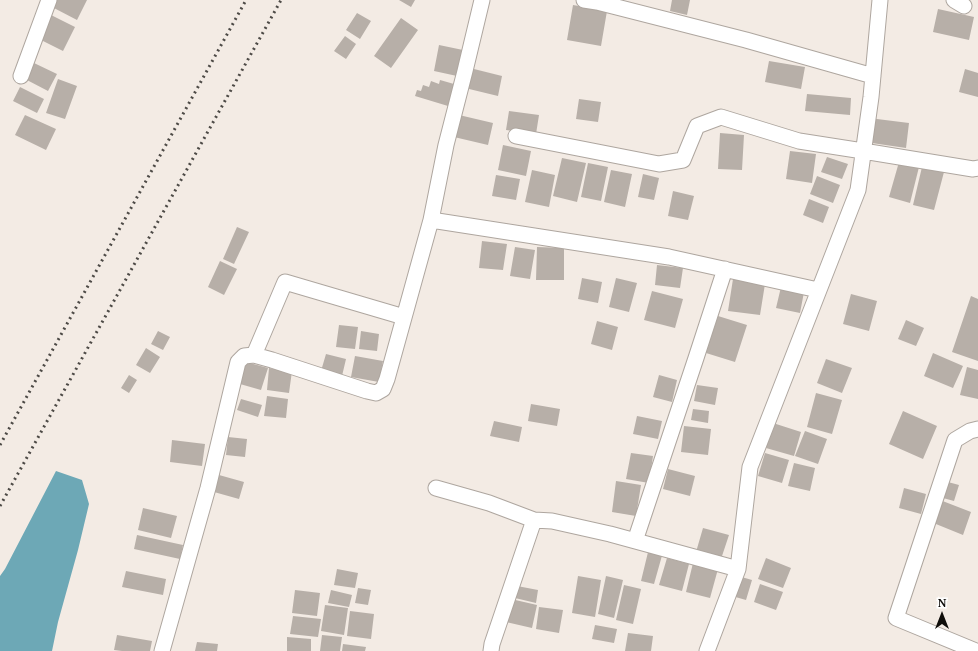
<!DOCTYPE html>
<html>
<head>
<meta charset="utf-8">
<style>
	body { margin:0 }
	#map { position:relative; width:978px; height:651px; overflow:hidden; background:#f3ebe4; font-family:"Noto Serif",serif }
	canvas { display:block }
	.north { position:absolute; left:922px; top:595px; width:40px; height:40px; -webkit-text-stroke:3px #fff; paint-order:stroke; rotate:0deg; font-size:11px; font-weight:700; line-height:16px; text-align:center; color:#0f0d0a }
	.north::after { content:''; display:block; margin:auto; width:14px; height:18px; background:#0f0d0a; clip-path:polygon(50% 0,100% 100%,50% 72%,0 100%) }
</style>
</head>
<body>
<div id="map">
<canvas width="978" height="651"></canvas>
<div class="north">N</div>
</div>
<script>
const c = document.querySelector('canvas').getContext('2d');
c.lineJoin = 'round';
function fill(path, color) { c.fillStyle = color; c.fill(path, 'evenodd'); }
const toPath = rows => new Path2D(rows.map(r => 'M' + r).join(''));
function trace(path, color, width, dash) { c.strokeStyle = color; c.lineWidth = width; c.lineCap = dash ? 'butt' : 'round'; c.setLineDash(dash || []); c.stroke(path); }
const water = toPath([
	[56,471,82,480,89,504,78,550,58,622,52,651,0,651,0,576,5,569]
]);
const building = toPath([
	[56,0,87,0,77,20,52,7],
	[399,0,415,0,411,7],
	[672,0,690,0,687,15,670,11],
	[573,5,607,11,601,46,567,40],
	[938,9,974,17,969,40,933,32],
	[357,13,371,21,360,39,346,30],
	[51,15,75,27,63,51,39,39],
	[401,18,418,30,391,68,374,56],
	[345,36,356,44,346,59,334,51],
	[439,45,463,50,457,76,434,71],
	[769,61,805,67,801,89,765,82],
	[34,63,57,74,48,91,25,79],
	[470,68,502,76,498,96,465,88],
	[965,69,978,73,978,97,959,92],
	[58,79,77,86,65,119,46,113],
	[440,80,454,84,448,106,415,96,417,90,421,91,423,85,429,87,431,81,439,84],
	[20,87,44,99,37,113,13,101],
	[807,94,851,98,850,115,805,111],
	[579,99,601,102,598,122,576,119],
	[509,111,539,115,536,134,506,130],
	[25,115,56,129,46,150,15,135],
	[459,115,493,123,488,145,454,137],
	[869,118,909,123,906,148,865,142],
	[720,133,744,135,742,170,718,169],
	[503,145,531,151,526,176,498,170],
	[790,151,816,154,812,183,786,179],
	[827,157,848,164,842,179,821,172],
	[562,158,586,163,577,202,553,196],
	[899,162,919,167,910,203,889,197],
	[588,163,608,167,601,201,581,197],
	[922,167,944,172,934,210,913,205],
	[532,170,555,175,549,207,525,202],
	[611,170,632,174,625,207,604,202],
	[643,174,659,178,654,200,638,197],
	[496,175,520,179,516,200,492,196],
	[817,176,840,185,833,203,810,194],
	[673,191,694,196,688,220,668,216],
	[809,199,829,207,823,223,803,215],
	[237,227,249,232,234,264,223,259],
	[482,241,507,244,503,270,479,268],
	[515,247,535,250,530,279,510,276],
	[537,247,564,248,564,280,536,280],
	[220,261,237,269,224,295,208,287],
	[657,265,683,268,680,288,655,285],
	[582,278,602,282,598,303,578,299],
	[616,278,637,283,629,312,609,307],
	[733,279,765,284,760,315,728,311],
	[781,287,804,292,800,313,776,308],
	[652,291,683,299,675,328,644,320],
	[851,294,877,301,869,331,843,324],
	[971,296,978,299,978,361,952,352],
	[718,316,747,325,735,362,706,353],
	[906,320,924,328,916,346,898,339],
	[597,321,618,327,612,350,591,344],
	[339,325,358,327,355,349,336,347],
	[158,331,170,337,163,350,151,344],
	[361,331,379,334,377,351,359,349],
	[146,348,160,357,150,373,136,365],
	[933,353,963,366,953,388,924,376],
	[326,354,346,359,342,376,321,371],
	[355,356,383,361,379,382,351,377],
	[826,359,852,368,842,393,817,383],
	[246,362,268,368,261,390,240,384],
	[967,367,978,370,978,399,960,395],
	[269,368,292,371,289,393,267,390],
	[129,375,137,380,129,393,121,388],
	[659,375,677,380,672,402,653,397],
	[697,385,718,388,715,405,694,401],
	[816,393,842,400,832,434,807,427],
	[267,396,288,399,286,418,264,416],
	[241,399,262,405,258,417,237,410],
	[531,404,560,409,557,426,528,421],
	[693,409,709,411,708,423,691,420],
	[903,411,937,426,923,459,889,444],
	[637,416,662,421,658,439,633,434],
	[494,421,522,427,519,442,490,436],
	[773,423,801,432,794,456,766,448],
	[684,426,711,429,708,455,681,452],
	[805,431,827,439,818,464,795,456],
	[228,437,247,439,245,457,226,455],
	[172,440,205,444,202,466,170,462],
	[631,453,653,456,649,483,626,479],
	[765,453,789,460,782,483,758,476],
	[794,463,815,468,810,491,788,486],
	[668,469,695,476,690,496,663,489],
	[219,475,244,482,239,499,214,492],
	[616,481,641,485,636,516,612,512],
	[948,482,959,485,954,501,943,498],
	[904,488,926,494,921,514,899,508],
	[940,500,971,512,963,535,931,522],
	[143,508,177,516,171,538,138,530],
	[703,528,729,535,721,559,696,552],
	[137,535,183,545,180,559,134,549],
	[649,548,663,552,654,584,641,581],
	[667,558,689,564,682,591,659,585],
	[766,558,791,568,783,588,758,579],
	[693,563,718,569,710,598,686,592],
	[337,569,358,573,355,588,334,585],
	[126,571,166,579,163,595,122,587],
	[578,576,601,580,595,617,572,613],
	[606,576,623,580,614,618,598,614],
	[738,576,752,580,746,600,732,596],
	[760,584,783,592,776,610,754,602],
	[624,585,641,589,633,624,616,620],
	[517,586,538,590,536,603,515,598],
	[358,588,371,590,368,605,355,603],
	[295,590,320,593,317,616,292,613],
	[331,590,352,595,349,607,328,603],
	[511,599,537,605,532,628,506,622],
	[325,605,348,608,344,635,321,631],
	[539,607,563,610,559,633,536,629],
	[350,611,374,614,371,639,347,636],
	[293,616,321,619,318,637,290,634],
	[595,625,617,629,614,643,592,639],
	[628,633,653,636,651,651,625,651],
	[117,635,152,641,150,651,122,651,114,650],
	[322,635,342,637,340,651,320,651],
	[287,637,311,639,311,651,287,651],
	[197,642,218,644,217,651,195,651],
	[343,644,366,647,365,651,342,651]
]);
const street = toPath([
	[584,0,597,2,746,40,873,76],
	[954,0,964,6],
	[21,76,49,0],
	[516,136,659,164,683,160,697,126,721,117,799,141,863,151,973,169,978,168],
	[431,220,446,145,465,71,482,0],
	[254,355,285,282,404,317],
	[436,488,489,503,534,520,552,521,610,534,738,569],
	[635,541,696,358,725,269],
	[162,651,208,488,238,362,244,356,254,355,272,360,367,391,376,393,383,389,387,379,431,220,669,257,818,290],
	[491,651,492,644,534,520],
	[707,651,738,569,750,467,858,190,871,97,880,0],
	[976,651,896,618,955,440,970,431,978,429]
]);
const rail = toPath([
	[0,445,246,0],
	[0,506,281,0]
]);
fill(water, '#6da8b6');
fill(building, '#b7afa8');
trace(street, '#aea69f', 17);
trace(street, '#fff', 15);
trace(rail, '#4d4a46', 3, [2, 4]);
</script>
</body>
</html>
